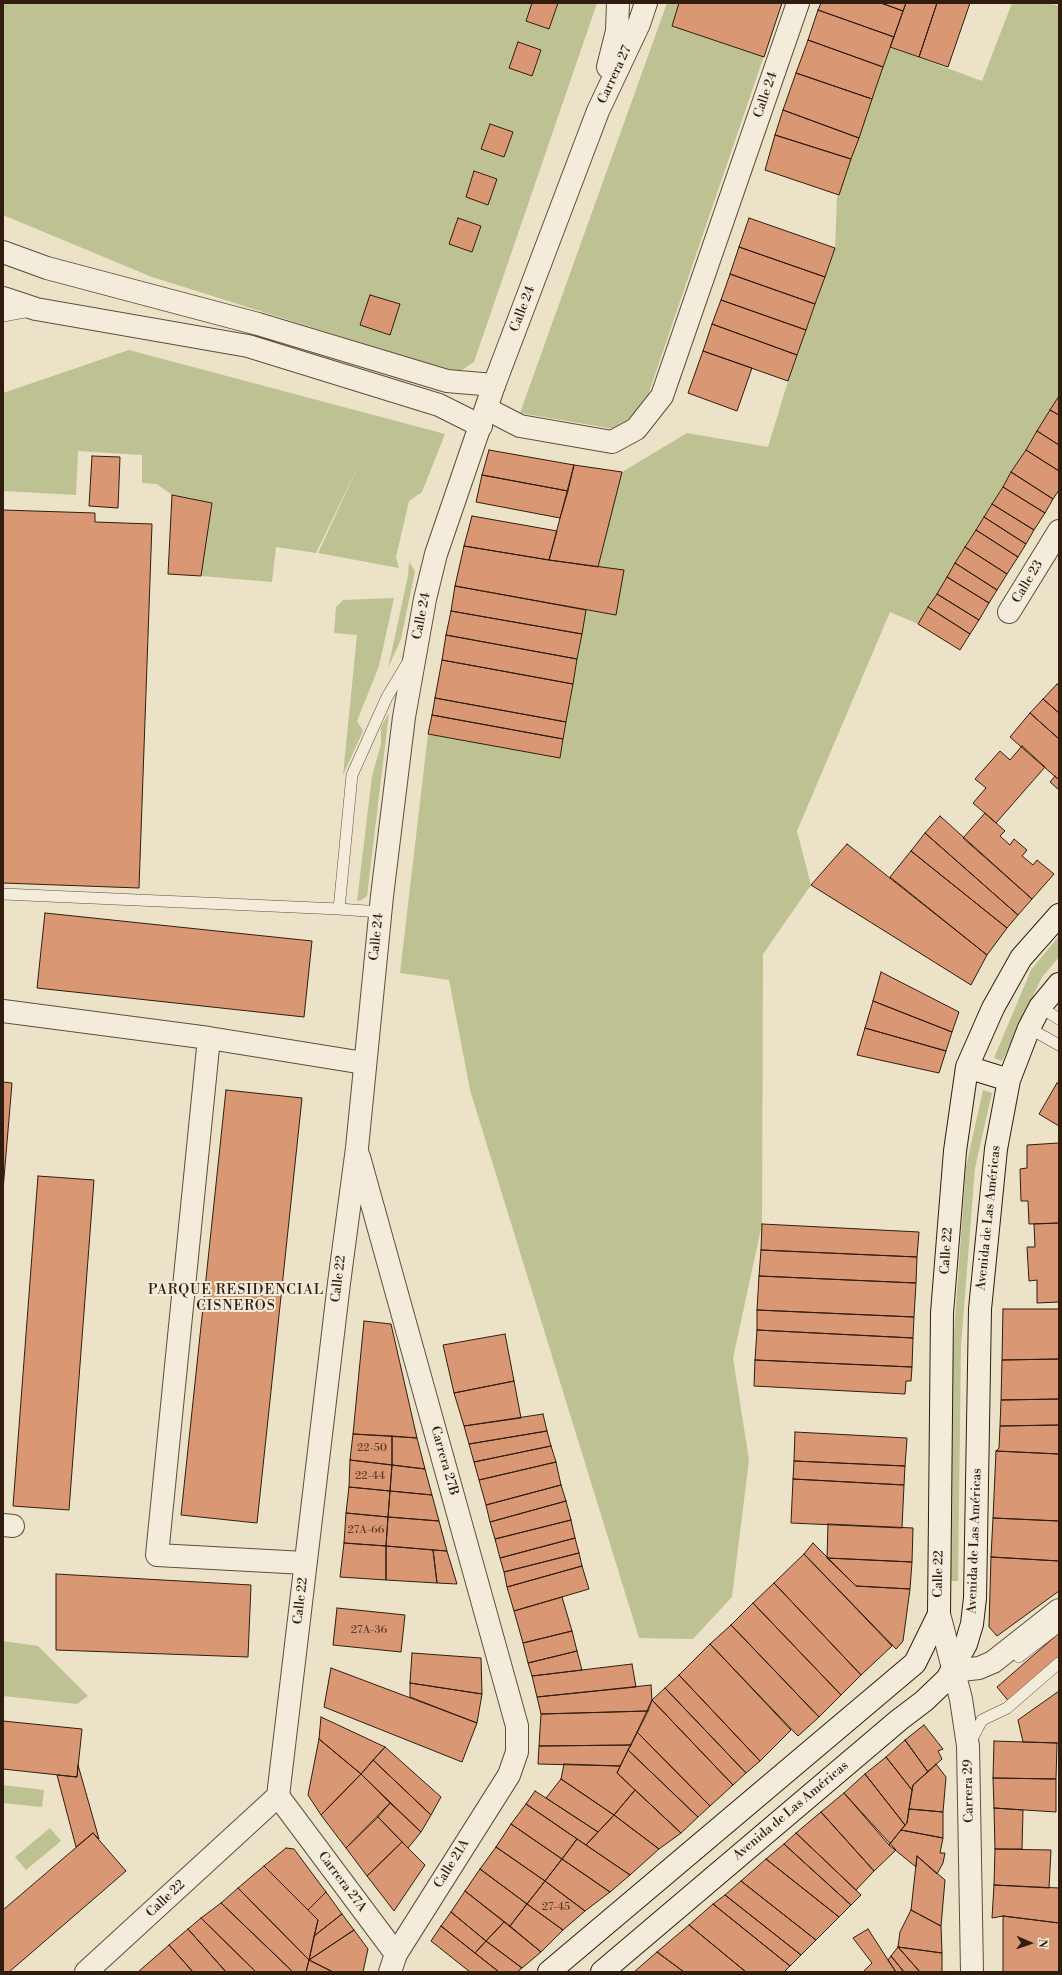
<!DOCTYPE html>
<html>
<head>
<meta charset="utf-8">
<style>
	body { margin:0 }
	#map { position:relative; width:1062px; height:1975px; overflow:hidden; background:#ece2c7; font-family:"Libre Bodoni",serif }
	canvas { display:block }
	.frame { position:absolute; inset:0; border:4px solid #301d10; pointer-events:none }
	.north { position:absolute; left:1010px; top:1923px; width:40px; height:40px; -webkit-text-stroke:3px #f3ecdb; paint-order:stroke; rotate:92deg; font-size:11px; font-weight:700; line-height:16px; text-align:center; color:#301d10 }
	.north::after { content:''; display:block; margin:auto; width:14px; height:18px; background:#301d10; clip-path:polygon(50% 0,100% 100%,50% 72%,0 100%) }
</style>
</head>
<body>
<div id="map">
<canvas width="1062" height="1975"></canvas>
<div class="frame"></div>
<div class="north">N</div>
</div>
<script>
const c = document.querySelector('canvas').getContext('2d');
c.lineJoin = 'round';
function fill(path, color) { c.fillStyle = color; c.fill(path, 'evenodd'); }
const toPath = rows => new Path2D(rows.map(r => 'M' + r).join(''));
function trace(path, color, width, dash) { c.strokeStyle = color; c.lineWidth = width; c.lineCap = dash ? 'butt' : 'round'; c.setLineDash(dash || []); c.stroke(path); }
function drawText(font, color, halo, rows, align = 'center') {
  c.font = font + ' "Libre Bodoni",serif'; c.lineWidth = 4; c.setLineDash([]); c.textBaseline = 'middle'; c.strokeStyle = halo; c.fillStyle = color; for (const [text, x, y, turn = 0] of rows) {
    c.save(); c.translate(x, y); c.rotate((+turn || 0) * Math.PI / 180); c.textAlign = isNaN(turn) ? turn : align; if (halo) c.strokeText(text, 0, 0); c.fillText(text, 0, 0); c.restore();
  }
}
const green = toPath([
	[3,3,597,3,474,362,457,373,152,277,3,215],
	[667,3,782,3,646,401,620,430,520,413],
	[1012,3,1047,3,1059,6,1059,396,918,624,890,612,797,831,811,885,763,954,762,1224,733,1358,749,1460,732,1597,693,1639,639,1638,470,1090,449,980,400,973,428,734,560,758,586,610,616,615,624,570,598,567,622,472,687,433,768,447,788,381,835,248,837,198,890,47,982,81],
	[129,350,445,434,422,492,409,501,396,557,399,568,318,553,362,458,316,553,276,547,272,582,201,576,212,503,172,495,157,484,142,483,142,455,78,451,76,495,3,491,3,393],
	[409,562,415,571,401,639,388,668,408,576],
	[394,598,379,666,357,721,363,731,343,775,357,635,334,633,336,607,343,600],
	[389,713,367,896,362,900,357,901,372,776,381,744,381,727],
	[1059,936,1059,957,1042,977,1002,1061,994,1058,1031,970],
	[983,1090,992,1093,975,1168,961,1346,958,1581,950,1581,953,1346,966,1167],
	[3,1641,38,1646,88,1696,77,1704,3,1696],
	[3,1785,44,1790,42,1807,3,1803],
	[50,1828,61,1841,26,1870,15,1857]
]);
const building = toPath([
	[532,3,558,3,549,29,526,21,532,3],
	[679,3,782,3,764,57,672,26,679,3],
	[821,3,881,3,903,11,894,37,818,10,821,3],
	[881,3,906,3,903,11,881,3],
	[906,3,937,3,919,57,890,47,906,3],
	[937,3,970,3,948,67,919,57,937,3],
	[818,10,894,37,883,67,808,40,818,10],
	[808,40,883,67,872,99,796,73,808,40],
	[518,42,541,50,532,76,509,68,518,42],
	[796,73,872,99,859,138,783,110,796,73],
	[783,110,859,138,851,159,775,135,783,110],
	[490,124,513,132,504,157,481,149,490,124],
	[775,135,851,159,839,195,765,170,775,135],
	[474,171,497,179,488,205,466,197,474,171],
	[458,218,481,226,472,252,449,244,458,218],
	[749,218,835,248,825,277,739,247,749,218],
	[739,247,825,277,815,304,730,274,739,247],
	[730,274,815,304,806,330,721,300,730,274],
	[370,295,400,304,390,335,360,325,370,295],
	[721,300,806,330,797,355,712,324,721,300],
	[712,324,797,355,788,381,703,351,712,324],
	[703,351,752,368,737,411,688,393,703,351],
	[1059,396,1059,415,1050,410,1059,396],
	[1050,410,1059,415,1059,445,1037,431,1050,410],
	[1037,431,1059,445,1059,471,1026,450,1037,431],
	[489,450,574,465,568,491,482,475,489,450],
	[1026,450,1059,471,1059,490,1053,499,1011,472,1026,450],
	[92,456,120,457,118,508,89,506,92,456],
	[574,465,622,472,598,567,549,560,574,465],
	[1011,472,1053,499,1045,513,1003,487,1011,472],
	[482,475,568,491,560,518,476,502,482,475],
	[1003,487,1045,513,1034,530,992,504,1003,487],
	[172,495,212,503,201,576,168,574,172,495],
	[992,504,1034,530,1026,544,984,517,992,504],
	[3,510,95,513,95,522,152,524,139,888,3,883,3,510],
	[472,516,557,531,549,560,464,546,472,516],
	[984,517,1026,544,1018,557,976,530,984,517],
	[976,530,1018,557,1007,574,965,547,976,530],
	[464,546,549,560,624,570,616,615,455,586,464,546],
	[965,547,1007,574,997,590,955,563,965,547],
	[955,563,997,590,989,603,947,577,955,563],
	[947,577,989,603,979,620,937,594,947,577],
	[455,586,586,610,582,634,451,611,455,586],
	[937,594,979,620,970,634,928,607,937,594],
	[928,607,970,634,960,650,918,624,928,607],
	[451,611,582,634,577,659,446,635,451,611],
	[446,635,577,659,573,684,442,660,446,635],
	[442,660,573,684,566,722,435,698,442,660],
	[1057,684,1059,686,1059,713,1043,699,1057,684],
	[435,698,566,722,563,739,432,715,435,698],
	[1043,699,1059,713,1059,739,1030,713,1043,699],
	[1030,713,1059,739,1059,780,1010,737,1030,713],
	[432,715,563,739,560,758,428,734,432,715],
	[1022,746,1045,767,996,823,973,803,986,788,975,779,1000,751,1010,760,1022,746],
	[1055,776,1059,780,1059,790,1050,782,1055,776],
	[985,813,1005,831,1000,836,1010,845,1014,839,1027,850,1022,856,1033,865,1037,860,1054,874,1032,899,963,838,985,813],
	[940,816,1032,899,1018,915,925,833,940,816],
	[925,833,1018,915,1007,928,911,851,925,833],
	[847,844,987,955,971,985,811,885,847,844],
	[911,851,1007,928,987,955,890,877,911,851],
	[45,913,312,941,304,1017,37,988,45,913],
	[881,972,959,1012,952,1032,873,1001,881,972],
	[873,1001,952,1032,946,1051,865,1028,873,1001],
	[865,1028,946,1051,939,1073,857,1055,865,1028],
	[3,1082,12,1083,3,1190,3,1082],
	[1057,1083,1059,1084,1059,1126,1039,1114,1057,1083],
	[226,1090,302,1098,257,1523,181,1515,226,1090],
	[1059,1143,1059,1223,1029,1224,1028,1201,1021,1201,1020,1169,1027,1168,1027,1145,1059,1143],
	[38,1176,94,1180,69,1510,13,1506,38,1176],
	[1059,1223,1059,1302,1037,1303,1037,1280,1029,1281,1027,1247,1035,1247,1034,1224,1059,1223],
	[762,1224,919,1232,917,1257,761,1250,762,1224],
	[761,1250,917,1257,916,1283,759,1276,761,1250],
	[759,1276,916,1283,914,1317,757,1310,759,1276],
	[1003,1309,1059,1309,1059,1359,1002,1360,1003,1309],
	[757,1310,914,1317,913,1338,757,1330,757,1310],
	[364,1321,391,1324,417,1438,353,1434,364,1321],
	[757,1330,913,1338,912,1367,755,1360,757,1330],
	[505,1334,514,1381,454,1393,443,1345,505,1334],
	[1059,1359,1059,1399,1001,1400,1002,1360,1059,1359],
	[755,1360,912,1367,911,1381,906,1381,905,1394,754,1386,755,1360],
	[514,1381,521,1418,464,1426,454,1393,514,1381],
	[1059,1399,1059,1425,1000,1426,1001,1400,1059,1399],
	[543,1414,547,1431,469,1444,464,1426,543,1414],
	[1059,1425,1059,1454,996,1451,999,1448,1000,1426,1059,1425],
	[547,1431,551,1446,474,1462,469,1444,547,1431],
	[795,1432,907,1438,905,1466,794,1461,795,1432],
	[353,1434,392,1436,392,1465,350,1460,353,1434],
	[392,1436,417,1438,425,1469,392,1465,392,1436],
	[551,1446,556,1462,479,1480,474,1462,551,1446],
	[996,1451,1059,1454,1059,1521,993,1518,996,1451],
	[350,1460,392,1465,390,1491,349,1487,350,1460],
	[794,1461,905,1466,904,1485,793,1479,794,1461],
	[556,1462,561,1485,486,1505,479,1480,556,1462],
	[392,1465,425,1469,432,1495,390,1491,392,1465],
	[793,1479,904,1485,902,1528,791,1523,793,1479],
	[561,1485,566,1501,490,1522,486,1505,561,1485],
	[349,1487,390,1491,388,1517,346,1513,349,1487],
	[390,1491,432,1495,439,1521,388,1517,390,1491],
	[566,1501,571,1520,495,1539,490,1522,566,1501],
	[346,1513,388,1517,386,1546,344,1543,346,1513],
	[388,1517,439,1521,447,1551,386,1546,388,1517],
	[993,1518,1059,1521,1059,1561,991,1557,993,1518],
	[571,1520,575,1538,500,1558,495,1539,571,1520],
	[828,1524,913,1528,912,1562,827,1558,828,1524],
	[575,1538,579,1553,504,1572,500,1558,575,1538],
	[344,1543,386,1546,386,1580,340,1577,344,1543],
	[813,1543,856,1586,910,1589,903,1641,896,1649,804,1554,813,1543],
	[386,1546,433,1550,437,1583,386,1580,386,1546],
	[433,1550,447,1551,457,1584,437,1583,433,1550],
	[579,1553,582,1566,507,1587,504,1572,579,1553],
	[804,1554,892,1646,861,1675,774,1583,804,1554],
	[991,1557,1059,1561,1059,1591,997,1636,989,1627,991,1557],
	[827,1558,912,1562,910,1589,856,1586,827,1558],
	[582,1566,589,1589,514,1611,507,1587,582,1566],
	[56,1574,251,1585,248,1657,56,1650,56,1574],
	[774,1583,861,1675,841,1695,753,1603,774,1583],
	[562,1597,572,1631,523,1643,514,1611,562,1597],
	[753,1603,841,1695,819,1717,731,1625,753,1603],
	[337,1608,405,1615,401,1652,333,1645,337,1608],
	[731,1625,819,1717,798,1736,710,1644,731,1625],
	[572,1631,577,1651,528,1663,523,1643,572,1631],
	[1059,1633,1059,1668,1014,1708,997,1687,1059,1633],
	[710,1644,791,1730,760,1761,679,1675,710,1644],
	[577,1651,582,1670,532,1676,528,1663,577,1651],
	[412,1653,481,1658,482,1694,410,1683,412,1653],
	[632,1664,636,1687,537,1697,532,1676,632,1664],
	[331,1668,477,1723,462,1762,324,1707,331,1668],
	[679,1675,760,1761,746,1773,665,1688,679,1675],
	[410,1683,482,1694,477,1723,410,1697,410,1683],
	[651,1685,652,1700,648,1711,541,1714,537,1697,651,1685],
	[665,1688,746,1773,733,1785,652,1700,665,1688],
	[1059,1691,1059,1743,1023,1742,1018,1720,1059,1691],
	[652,1700,733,1785,710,1806,637,1732,652,1700],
	[648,1711,631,1745,539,1746,541,1714,648,1711],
	[321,1717,385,1747,361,1774,319,1739,321,1717],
	[3,1721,82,1729,77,1777,3,1769,3,1721],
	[924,1725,943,1749,938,1751,942,1759,928,1772,905,1740,924,1725],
	[637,1732,710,1806,698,1817,628,1750,637,1732],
	[319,1739,361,1774,321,1815,308,1795,319,1739],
	[905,1740,928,1772,913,1785,912,1790,886,1757,905,1740],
	[994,1741,1057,1743,1056,1779,993,1778,994,1741],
	[631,1745,620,1766,538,1764,539,1746,631,1745],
	[385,1747,441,1797,431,1815,373,1760,385,1747],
	[628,1750,698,1817,681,1833,617,1773,628,1750],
	[886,1757,912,1790,907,1823,905,1825,865,1774,886,1757],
	[373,1760,431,1815,421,1832,361,1774,373,1760],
	[564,1764,620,1766,617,1773,635,1790,614,1815,561,1779,564,1764],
	[936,1764,946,1777,943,1812,909,1809,913,1785,936,1764],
	[78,1765,99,1839,93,1833,76,1847,57,1775,77,1777,78,1765],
	[361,1774,390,1803,346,1848,321,1815,361,1774],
	[865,1774,905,1825,889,1845,844,1793,865,1774],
	[993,1778,1056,1779,1056,1812,994,1808,993,1778],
	[561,1779,614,1815,598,1832,546,1798,561,1779],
	[635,1790,681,1833,659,1849,614,1815,635,1790],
	[535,1791,546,1798,598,1832,586,1845,526,1804,535,1791],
	[844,1793,896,1850,874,1871,821,1812,844,1793],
	[390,1803,421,1832,408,1848,378,1817,390,1803],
	[526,1804,577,1839,562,1859,511,1824,526,1804],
	[994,1808,1023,1810,1022,1849,995,1849,994,1808],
	[909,1809,943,1812,943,1838,901,1830,907,1823,909,1809],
	[821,1812,874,1871,856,1890,796,1833,821,1812],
	[614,1815,659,1849,630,1875,586,1845,614,1815],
	[378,1817,402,1842,367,1876,346,1848,378,1817],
	[511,1824,562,1859,545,1881,496,1847,511,1824],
	[901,1830,943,1838,940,1853,945,1853,943,1863,937,1874,917,1856,916,1867,889,1845,901,1830],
	[93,1833,126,1871,9,1972,3,1972,3,1910,93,1833],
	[796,1833,861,1895,851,1905,784,1844,796,1833],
	[577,1839,586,1845,630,1875,610,1892,562,1859,577,1839],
	[402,1842,425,1865,394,1911,367,1876,402,1842],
	[784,1844,851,1905,839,1917,766,1859,784,1844],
	[496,1847,545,1881,527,1904,480,1869,496,1847],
	[286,1848,294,1849,326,1892,308,1910,264,1866,286,1848],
	[995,1849,1051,1850,1049,1888,994,1885,995,1849],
	[917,1856,945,1880,941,1926,911,1910,917,1856],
	[562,1859,610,1892,585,1911,545,1881,562,1859],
	[766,1859,839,1917,816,1940,741,1881,766,1859],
	[264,1866,318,1920,309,1960,238,1888,264,1866],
	[480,1869,527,1904,510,1926,465,1891,480,1869],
	[545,1881,585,1911,563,1930,527,1904,545,1881],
	[741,1881,816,1940,801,1955,725,1895,741,1881],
	[994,1885,1059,1888,1059,1923,1003,1916,992,1918,994,1885],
	[238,1888,309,1960,306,1972,293,1972,221,1903,238,1888],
	[465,1891,504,1922,486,1941,451,1912,465,1891],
	[326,1892,342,1914,314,1936,318,1920,308,1910,326,1892],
	[725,1895,801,1955,790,1966,713,1904,725,1895],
	[221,1903,293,1972,256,1972,201,1918,221,1903],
	[527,1904,563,1930,541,1952,510,1926,527,1904],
	[713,1904,790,1966,784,1972,746,1972,689,1925,713,1904],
	[911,1910,941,1926,942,1953,898,1947,900,1932,911,1910],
	[451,1912,486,1941,475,1953,441,1926,451,1912],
	[342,1914,354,1930,309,1960,314,1936,342,1914],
	[1003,1916,1059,1923,1059,1972,1003,1972,1003,1916],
	[201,1918,256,1972,226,1972,188,1929,201,1918],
	[504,1922,541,1952,522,1968,486,1941,504,1922],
	[689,1925,746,1972,684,1972,657,1952,689,1925],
	[441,1926,475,1953,499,1972,470,1972,431,1941,441,1926],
	[188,1929,226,1972,193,1972,169,1945,188,1929],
	[868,1929,888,1960,896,1972,863,1972,872,1963,853,1938,868,1929],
	[354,1930,368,1949,363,1972,333,1972,309,1960,354,1930],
	[486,1941,522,1968,517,1972,499,1972,475,1953,486,1941],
	[169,1945,193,1972,138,1972,169,1945],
	[898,1947,942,1953,942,1972,920,1972,898,1947],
	[898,1947,920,1972,904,1972,891,1956,898,1947],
	[657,1952,684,1972,634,1972,657,1952],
	[891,1956,904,1972,896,1972,888,1960,891,1956],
	[309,1960,333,1972,306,1972,309,1960]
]);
const service = toPath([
	[3,316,30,311],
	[3,894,339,909],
	[380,912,339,909,352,775,387,697,408,662],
	[1040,1007,1059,1019],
	[1029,1028,1059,1045],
	[1011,1646,1019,1657,1059,1626],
	[970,1743,982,1720,1007,1708,1059,1663]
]);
const minor = toPath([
	[3,252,47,268,258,324,447,381,494,385],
	[3,298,36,309,248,346,439,405,481,426],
	[487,409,520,426,612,442,636,429,662,396,798,3],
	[1009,612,1059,531],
	[3,1011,209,1038,364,1063],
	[209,1038,157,1555,305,1563],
	[3,1525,13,1526],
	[952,1671,979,1668,993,1662,1059,1610],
	[278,1796,396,1954]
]);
const tertiary = toPath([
	[608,67,617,31,618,3],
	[359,1157,517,1726,517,1752,509,1775,396,1954,390,1972],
	[939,1614,961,1699,968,1746,972,1972],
	[86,1972,278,1796,339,1283,357,1148,382,896,404,717,425,599,436,554,494,385,598,111,639,24,646,3]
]);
const secondary = toPath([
	[967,1067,1009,1080],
	[549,1972,915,1663,939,1614,942,1313,955,1151,967,1067,993,1008,1021,958,1059,915],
	[602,1972,899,1720,924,1701,947,1679,966,1644,972,1624,975,1598,980,1309,996,1149,1009,1080,1029,1028,1040,1007,1059,984]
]);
const numberNames = [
	["22-50",372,1448],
	["22-44",370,1476],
	["27A-66",366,1530],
	["27A-36",369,1630],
	["27-45",556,1907]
];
const streetNames = [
	["Carrera 27",615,75,-65],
	["Calle 24",766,95,-71],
	["Calle 24",523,309,-69],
	["Calle 23",1028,582,-59],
	["Calle 24",422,616,-79],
	["Calle 24",377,937,-84],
	["Avenida de Las Américas",989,1218,-84],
	["Calle 22",947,1251,-86],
	["Calle 22",339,1279,-83],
	["Carrera 27B",444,1461,74],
	["Avenida de Las Américas",975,1541,-88],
	["Calle 22",939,1574,-89],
	["Calle 22",301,1601,-83],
	["Carrera 29",969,1791,-91],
	["Avenida de Las Américas",791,1811,-40],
	["Calle 21A",452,1864,-58],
	["Carrera 27A",342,1882,53],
	["Calle 22",166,1899,-43]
];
const neighbourhoodNames = [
	["PARQUE RESIDENCIAL",236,1291],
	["CISNEROS",236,1307]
];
fill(green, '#bec191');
fill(building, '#da9773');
trace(building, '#301d10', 1);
trace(service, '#5f4e3e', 12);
trace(minor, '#5f4e3e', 24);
trace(tertiary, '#5f4e3e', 24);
trace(secondary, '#301d10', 24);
trace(service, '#f3ecdb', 11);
trace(minor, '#f3ecdb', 22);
trace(tertiary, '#f3ecdb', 22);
trace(secondary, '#f3ecdb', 22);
drawText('11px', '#5a3c29', null, numberNames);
drawText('13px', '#301d10', '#f3ecdb', streetNames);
c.letterSpacing = '1px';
drawText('14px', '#301d10', '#f3ecdb', neighbourhoodNames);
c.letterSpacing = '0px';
</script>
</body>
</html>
